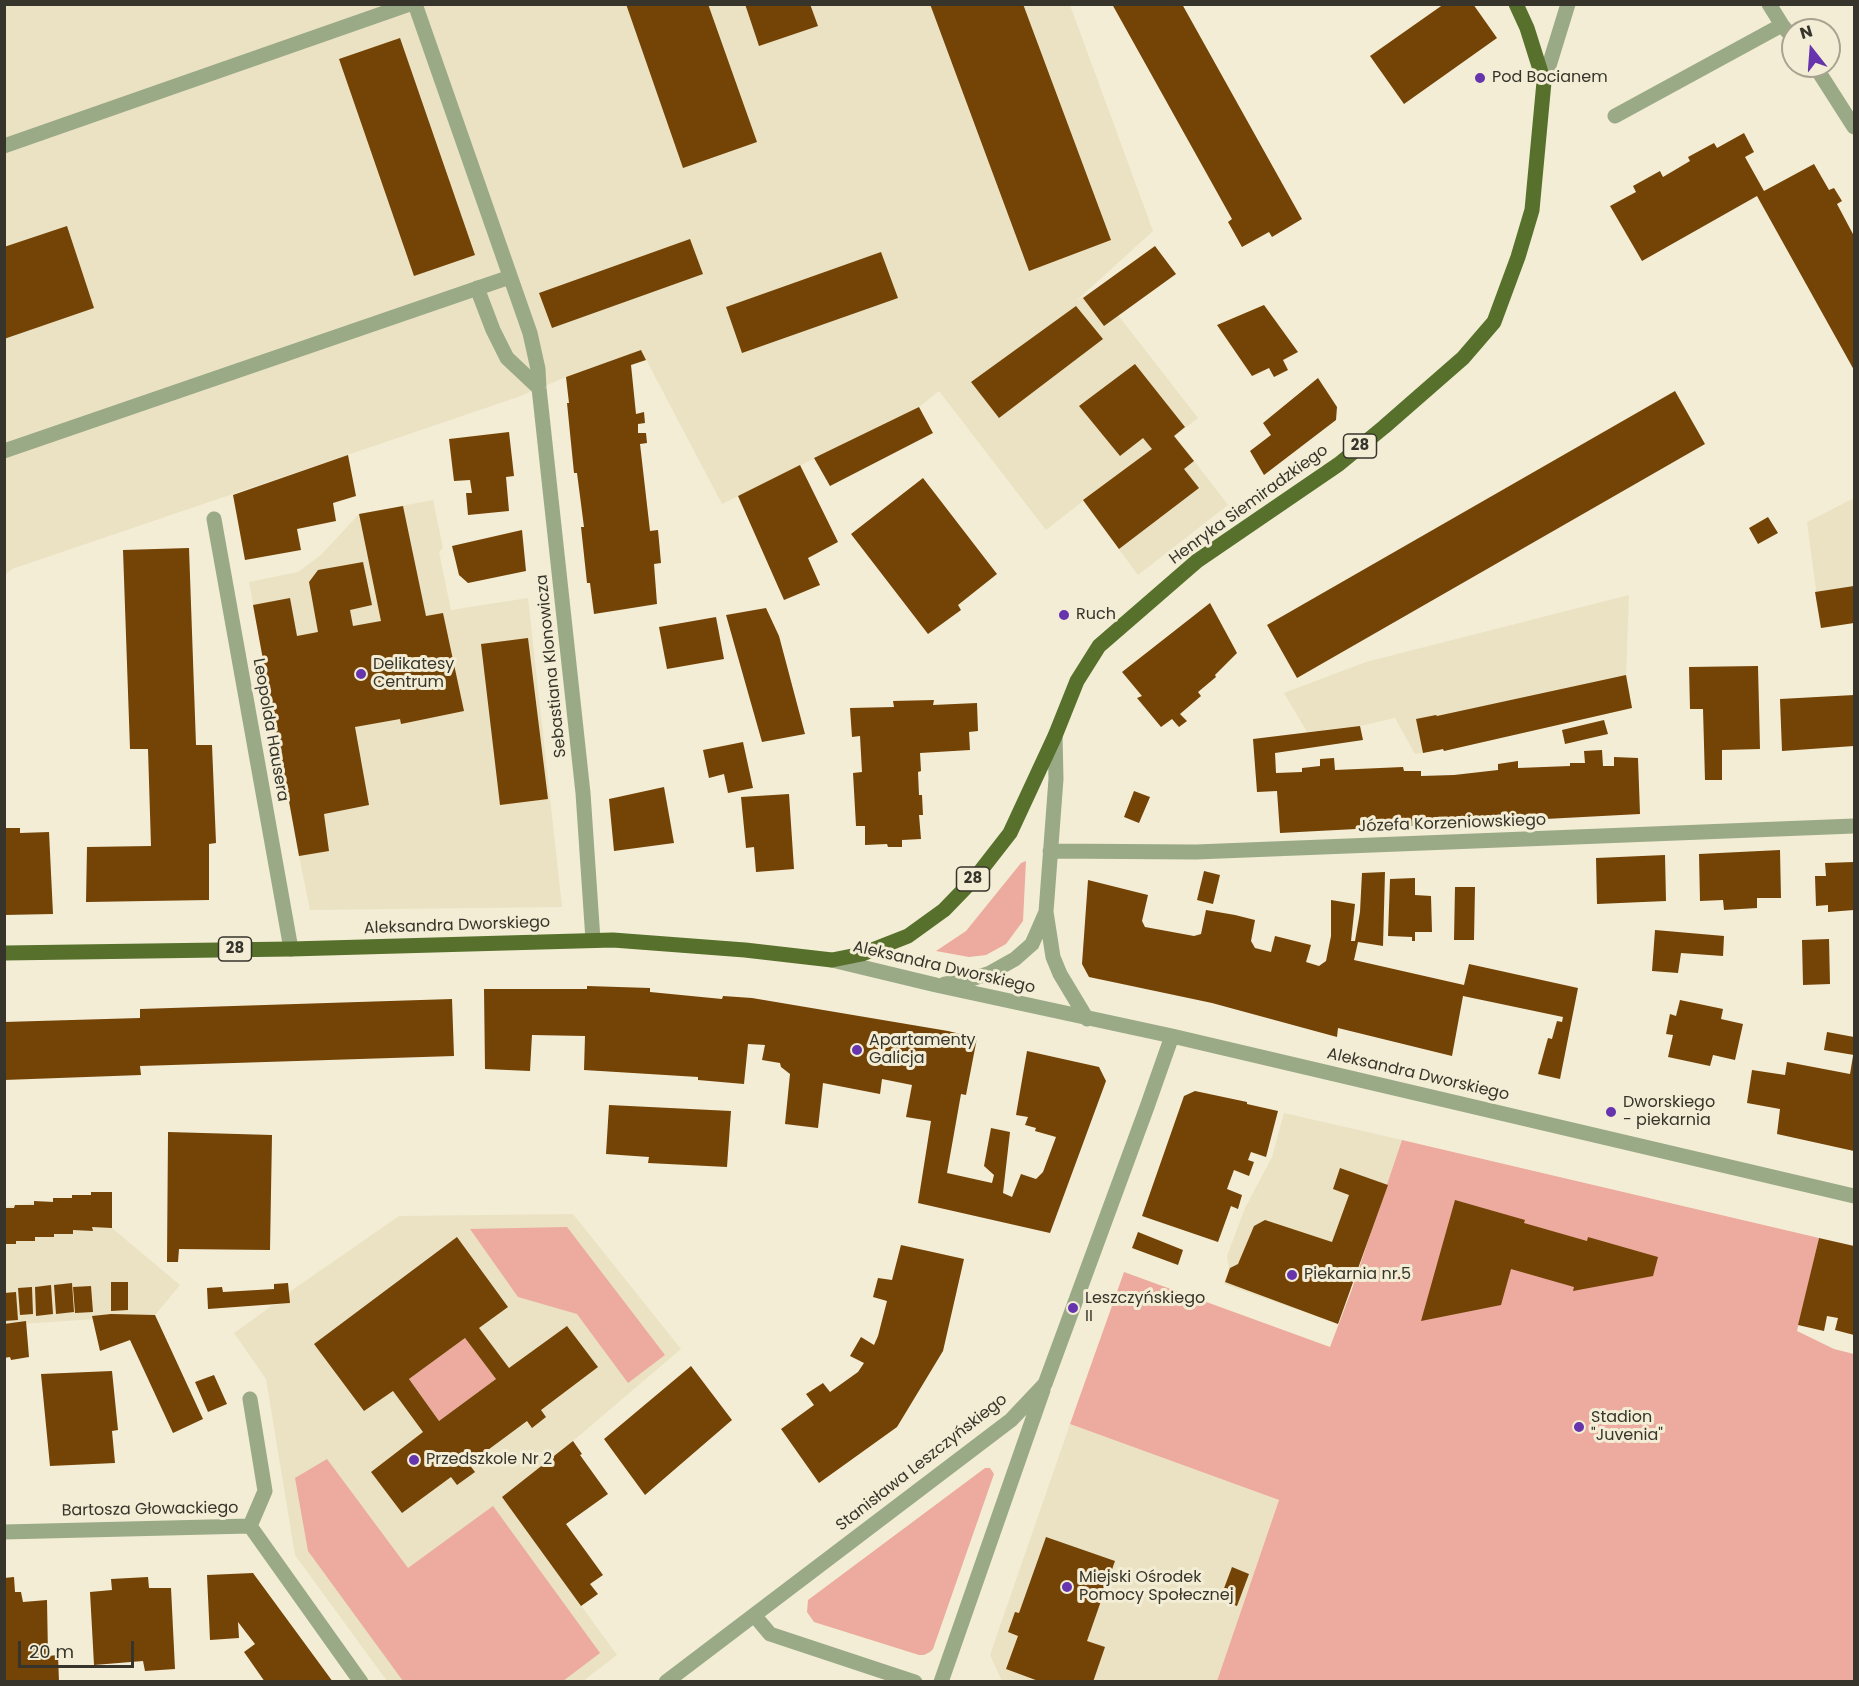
<!DOCTYPE html>
<html>
<head>
<meta charset="utf-8">
<style>
	body { margin:0 }
	#map { position:relative; width:1859px; height:1686px; overflow:hidden; background:#f3edd5; font-family:Poppins,sans-serif }
	canvas { display:block }
	.frame { position:absolute; inset:0; border:6px solid #37352b; pointer-events:none }
	.north { position:absolute; left:1781px; top:18px; width:60px; height:60px; box-sizing:border-box; background:#f3edd5; border:2px solid #a8a391; border-radius:50%; rotate:343deg; font-size:16px; font-weight:700; line-height:24px; text-align:center; color:#37352b }
	.north::after { content:''; display:block; margin:auto; width:21px; height:27px; background:#6634ac; clip-path:polygon(50% 0,100% 100%,50% 72%,0 100%) }
	.scale { position:absolute; left:18px; top:1641px; width:116px; height:27px; box-sizing:border-box; border:3px solid #37352b; border-top:0; padding-left:8px; font-size:18px; line-height:21px; white-space:nowrap; color:#37352b; -webkit-text-stroke:4px #f3edd5; paint-order:stroke }
</style>
</head>
<body>
<div id="map">
<canvas width="1859" height="1686"></canvas>
<div class="frame"></div>
<div class="north">N</div>
<div class="scale">20 m</div>
</div>
<script>
const c = document.querySelector('canvas').getContext('2d');
c.lineJoin = 'round';
function fill(path, color) { c.fillStyle = color; c.fill(path, 'evenodd'); }
const toPath = rows => new Path2D(rows.map(r => 'M' + r).join(''));
function trace(path, color, width, dash) { c.strokeStyle = color; c.lineWidth = width; c.lineCap = dash ? 'butt' : 'round'; c.setLineDash(dash || []); c.stroke(path); }
function drawText(font, color, halo, rows, align = 'center') {
  c.font = font + ' Poppins,sans-serif'; c.lineWidth = 6; c.setLineDash([]); c.textBaseline = 'middle'; c.strokeStyle = halo; c.fillStyle = color; for (const [text, x, y, turn = 0] of rows) {
    c.save(); c.translate(x, y); c.rotate((+turn || 0) * Math.PI / 180); c.textAlign = isNaN(turn) ? turn : align; if (halo) c.strokeText(text, 0, 0); c.fillText(text, 0, 0); c.restore();
  }
}
const built = toPath([
	[5,5,1070,5,1153,231,1076,301,1097,288,1198,418,1175,436,1228,505,1138,575,1083,501,1046,530,939,391,919,407,722,504,641,350,566,377,518,397,12,569,5,575],
	[1854,498,1854,623,1821,628,1807,522],
	[433,500,443,548,439,552,451,610,528,598,562,907,310,910,299,856,249,582,298,572,321,555,359,514],
	[1629,595,1626,675,1632,708,1444,751,1443,749,1415,754,1395,718,1360,726,1307,732,1284,693,1366,662],
	[1284,1113,1402,1140,1388,1185,1338,1324,1224,1284,1229,1269,1227,1256,1245,1208,1272,1157],
	[112,1192,112,1228,180,1285,155,1315,5,1325,4,1207],
	[573,1214,681,1349,573,1441,502,1497,617,1655,583,1681,387,1681,295,1555,266,1379,234,1333,273,1305,289,1303,288,1293,399,1216],
	[1070,1424,1279,1500,1217,1681,1002,1681,990,1655]
]);
const green = toPath([
	[1026,861,1023,921,1006,944,986,955,969,957,936,951,966,931,1021,863],
	[1402,1140,1819,1238,1797,1331,1834,1349,1854,1354,1854,1681,1217,1681,1279,1500,1070,1424,1124,1272,1330,1347,1352,1289],
	[567,1227,665,1355,628,1383,577,1314,518,1297,470,1229],
	[465,1338,496,1379,439,1421,409,1379],
	[327,1459,408,1568,493,1506,600,1653,563,1681,403,1681,308,1551,295,1478],
	[985,1468,990,1468,994,1474,933,1649,930,1652,924,1655,919,1655,814,1622,807,1612,808,1600]
]);
const building = toPath([
	[626,4,708,4,757,142,683,168],
	[745,4,810,4,818,26,759,46],
	[930,4,1023,4,1111,240,1029,271],
	[1112,4,1182,4,1302,219,1272,237,1269,232,1242,247,1228,222,1232,219],
	[1444,4,1473,4,1497,38,1404,104,1370,56],
	[400,38,475,255,414,276,339,59],
	[1744,133,1754,152,1745,157,1764,191,1814,164,1829,190,1834,188,1842,201,1837,204,1854,236,1854,370,1757,196,1642,261,1610,206,1636,192,1633,186,1660,171,1663,177,1690,161,1688,157,1714,143,1717,148],
	[67,226,94,308,4,339,4,247],
	[690,239,703,274,552,328,539,293],
	[1155,246,1176,274,1104,326,1083,298],
	[881,252,898,298,742,353,726,307],
	[1264,305,1298,352,1283,360,1288,370,1274,377,1269,368,1252,376,1217,325],
	[1076,306,1103,339,999,418,971,382],
	[641,350,646,360,631,365,636,414,644,412,645,423,638,424,638,433,646,433,647,443,640,444,650,531,658,530,661,563,654,564,657,604,594,614,590,583,587,583,581,527,584,527,577,473,574,473,567,403,569,403,566,377],
	[1135,364,1185,427,1174,436,1194,461,1184,469,1199,488,1119,549,1083,500,1152,449,1143,438,1120,456,1079,406],
	[1318,378,1337,407,1336,420,1264,475,1250,451,1271,435,1263,423],
	[1675,391,1705,444,1297,678,1267,625],
	[919,407,933,433,830,486,814,458],
	[509,432,514,476,506,477,509,511,468,515,466,493,472,493,470,480,454,481,449,439],
	[348,455,356,496,333,503,336,521,297,529,301,550,245,560,233,495],
	[800,465,838,542,808,558,820,585,784,600,738,496],
	[923,478,997,574,958,605,961,610,928,634,851,534],
	[403,506,426,616,443,613,464,711,401,724,400,719,355,727,369,805,324,814,329,851,299,856,253,605,290,598,297,636,318,632,309,582,318,570,363,562,372,605,350,610,353,626,381,621,359,514],
	[1768,517,1778,533,1758,544,1749,528],
	[522,530,526,571,468,583,459,575,452,546],
	[189,548,196,745,212,745,216,843,209,844,209,900,86,902,87,847,151,846,148,749,130,749,123,550],
	[1854,586,1854,623,1821,628,1815,592],
	[1210,603,1237,653,1215,675,1216,677,1198,692,1201,696,1180,714,1187,721,1179,727,1172,719,1161,727,1137,698,1142,696,1122,672],
	[766,608,779,636,805,734,762,742,726,615],
	[716,617,724,659,667,669,659,627],
	[528,638,548,799,500,805,481,644],
	[1758,666,1760,749,1722,750,1722,780,1705,780,1703,709,1690,709,1689,667],
	[1626,675,1632,708,1444,751,1443,749,1423,753,1416,719,1436,715,1437,716],
	[1854,695,1854,746,1782,751,1780,699],
	[934,700,933,705,977,703,978,731,969,732,970,750,920,753,921,771,918,772,919,795,922,795,923,815,919,815,921,839,902,840,902,847,888,847,887,844,865,845,865,826,856,826,853,773,862,772,860,736,852,737,850,708,894,707,893,701],
	[1604,720,1608,734,1565,744,1562,730],
	[1360,726,1363,740,1275,753,1276,773,1302,772,1302,768,1320,766,1320,759,1334,758,1335,770,1403,767,1404,771,1421,771,1421,776,1454,775,1498,770,1498,764,1518,761,1518,768,1570,766,1570,763,1585,763,1584,751,1602,750,1603,766,1614,766,1614,757,1638,758,1640,814,1280,833,1277,791,1257,792,1253,739],
	[743,742,753,788,728,793,724,774,709,778,703,750],
	[664,787,674,843,614,851,609,799],
	[1134,791,1150,797,1139,823,1124,817],
	[789,794,794,869,756,872,754,847,746,848,741,797],
	[4,828,20,828,20,833,49,832,53,914,4,915],
	[1780,850,1781,898,1757,898,1757,908,1724,910,1723,900,1700,901,1699,854],
	[1665,855,1666,901,1597,904,1596,858],
	[1854,862,1854,910,1828,912,1828,905,1816,906,1815,876,1826,876,1825,863],
	[1204,871,1220,875,1213,904,1197,900],
	[1385,872,1383,946,1358,942,1354,960,1464,985,1469,964,1578,988,1560,1079,1538,1074,1548,1038,1552,1039,1557,1021,1562,1022,1563,1017,1463,996,1452,1056,1338,1028,1337,1037,1212,1003,1089,977,1082,964,1088,880,1148,895,1142,921,1145,927,1194,936,1201,934,1206,910,1235,915,1255,920,1251,941,1255,948,1271,952,1275,936,1311,945,1306,962,1319,966,1326,961,1331,936,1331,900,1355,904,1351,941,1355,941,1360,912,1362,873],
	[1415,878,1415,895,1431,896,1432,932,1415,932,1415,941,1412,941,1412,937,1388,936,1390,879],
	[1455,887,1475,887,1474,940,1454,940],
	[1655,930,1724,936,1723,956,1681,953,1678,973,1652,971],
	[1829,939,1830,984,1803,985,1802,940],
	[587,986,650,988,650,992,722,999,723,996,752,998,948,1031,977,1038,966,1095,961,1094,947,1173,992,1183,994,1175,984,1166,991,1128,1010,1132,1003,1193,1012,1197,1021,1174,1036,1179,1043,1172,1056,1137,1035,1131,1036,1128,1025,1125,1028,1117,1016,1115,1027,1051,1099,1067,1106,1081,1050,1233,918,1203,931,1121,906,1117,912,1085,882,1079,880,1094,823,1083,818,1128,785,1124,790,1074,781,1067,780,1063,762,1060,765,1045,748,1044,744,1084,698,1080,698,1077,584,1070,585,1036,532,1035,530,1071,485,1069,484,989,587,989],
	[452,999,454,1056,140,1066,141,1075,4,1080,4,1022,140,1018,140,1009],
	[1680,1000,1723,1009,1721,1019,1743,1024,1735,1060,1713,1055,1710,1066,1668,1057,1673,1035,1666,1034,1670,1014,1676,1016],
	[1827,1032,1854,1037,1854,1055,1824,1050],
	[1853,1056,1854,1151,1777,1134,1780,1109,1747,1103,1752,1070,1785,1075,1787,1062,1850,1074],
	[1195,1091,1247,1102,1247,1104,1278,1111,1266,1157,1251,1152,1248,1160,1254,1162,1249,1176,1234,1170,1227,1189,1242,1195,1238,1209,1231,1206,1218,1242,1142,1216,1184,1096],
	[609,1105,731,1111,727,1167,648,1163,649,1157,606,1154],
	[168,1132,272,1135,270,1250,179,1249,178,1262,167,1262],
	[1340,1168,1388,1185,1338,1324,1225,1282,1230,1268,1238,1264,1254,1226,1265,1220,1332,1242,1349,1195,1333,1189],
	[91,1192,112,1192,112,1228,92,1227,93,1231,73,1230,73,1234,54,1234,54,1237,35,1237,35,1241,16,1241,16,1244,4,1244,4,1208,14,1208,15,1205,34,1205,34,1201,53,1202,53,1198,72,1198,72,1195,91,1195],
	[1455,1200,1525,1220,1524,1223,1587,1241,1588,1237,1658,1257,1653,1276,1573,1291,1574,1287,1511,1269,1501,1305,1421,1321],
	[1138,1232,1183,1250,1178,1265,1132,1248],
	[457,1237,508,1307,479,1328,509,1368,567,1326,598,1367,541,1410,546,1417,532,1428,527,1421,469,1464,475,1472,457,1485,451,1477,402,1513,371,1472,423,1432,393,1391,364,1411,314,1344],
	[465,1338,496,1379,439,1421,409,1379],
	[1819,1238,1854,1246,1854,1335,1835,1330,1838,1318,1827,1316,1824,1331,1798,1325],
	[901,1245,964,1259,943,1351,897,1427,819,1483,781,1429,814,1405,806,1394,823,1383,830,1392,858,1372,864,1363,850,1356,861,1337,874,1345,878,1336,887,1301,873,1297,878,1278,892,1280],
	[111,1282,128,1282,128,1310,111,1311],
	[72,1283,74,1312,56,1314,54,1285],
	[288,1283,290,1303,208,1309,207,1288,222,1287,223,1292,274,1289,274,1284],
	[51,1285,53,1314,36,1316,35,1287],
	[91,1286,93,1312,75,1313,73,1287],
	[32,1287,33,1314,20,1315,18,1288],
	[16,1292,18,1320,4,1321,4,1293],
	[111,1314,155,1315,203,1419,173,1433,130,1340,100,1351,92,1316],
	[26,1321,29,1357,11,1360,10,1357,4,1358,4,1324],
	[691,1366,732,1420,645,1495,604,1439],
	[112,1371,118,1430,112,1431,115,1463,50,1466,41,1374],
	[214,1375,227,1404,208,1412,195,1382],
	[573,1441,582,1454,580,1455,608,1494,566,1524,603,1575,590,1584,598,1594,581,1606,502,1497],
	[1046,1537,1115,1561,1087,1641,1105,1647,1093,1682,1041,1682,1006,1669,1018,1636,1008,1632,1015,1612,1019,1613],
	[1232,1567,1249,1574,1237,1606,1220,1599],
	[253,1573,311,1652,333,1682,265,1682,244,1652,255,1644,238,1622,239,1638,210,1640,207,1575],
	[14,1577,15,1592,21,1592,23,1602,47,1600,48,1656,58,1655,59,1682,4,1682,4,1578],
	[148,1577,149,1588,171,1588,175,1669,145,1671,143,1661,94,1665,90,1592,112,1590,111,1579]
]);
const minor = toPath([
	[415,4,530,333,538,369,539,388,583,793,593,940],
	[1769,4,1782,25,1793,38],
	[1815,66,1854,127],
	[1544,82,1568,4],
	[1615,116,1782,25],
	[4,146,410,4],
	[477,288,493,330,507,358,539,388],
	[4,451,510,277],
	[214,519,291,949],
	[1055,736,1056,779,1046,912,1053,957,1060,974,1087,1019],
	[1050,851,1196,852,1854,826],
	[832,960,936,985,1172,1036,1854,1196],
	[945,984,963,982,990,973,1015,959,1032,944,1046,912],
	[250,1399,265,1491,250,1526],
	[4,1532,250,1526,361,1682],
	[754,1615,770,1634,915,1682],
	[666,1682,1011,1420,1045,1384,1147,1107,1172,1036],
	[941,1682,1043,1390]
]);
const major = toPath([
	[4,953,291,949,613,940,745,950,832,960,862,954,908,936,944,910,975,878,1010,833,1055,736,1077,681,1099,646,1197,561,1339,464,1384,427,1463,358,1494,322,1518,257,1532,210,1544,82,1527,28,1516,4]
]);
const markers = [
	[1480,78,6,"#6634ac"],
	[1064,615,6,"#6634ac"],
	[361,674,6,"#6634ac"],
	[857,1050,6,"#6634ac"],
	[1611,1112,6,"#6634ac"],
	[1292,1275,6,"#6634ac"],
	[1073,1308,6,"#6634ac"],
	[1579,1427,6,"#6634ac"],
	[414,1460,6,"#6634ac"],
	[1067,1587,6,"#6634ac"]
];
const shields = [
	[1360,446,33],
	[973,879,33],
	[235,949,33]
];
const shieldNames = [
	["28",1360,446],
	["28",973,879],
	["28",235,949]
];
const poiNames = [
	["Pod Bocianem",1492,78],
	["Ruch",1076,615],
	["Delikatesy",373,665],
	["Centrum",373,683],
	["Apartamenty",869,1041],
	["Galicja",869,1059],
	["Dworskiego",1623,1103],
	["- piekarnia",1623,1121],
	["Piekarnia nr.5",1304,1275],
	["Leszczyńskiego",1085,1299],
	["II",1085,1317],
	["Stadion",1591,1418],
	["\"Juvenia\"",1591,1436],
	["Przedszkole Nr 2",426,1460],
	["Miejski Ośrodek",1079,1578],
	["Pomocy Społecznej",1079,1596]
];
const streetNames = [
	["Henryka Siemiradzkiego",1249,505,-36],
	["Sebastiana Klonowicza",552,666,-96],
	["Leopolda Hausera",270,730,80],
	["Józefa Korzeniowskiego",1452,824,-2],
	["Aleksandra Dworskiego",457,926,-2],
	["Aleksandra Dworskiego",944,968,13],
	["Aleksandra Dworskiego",1418,1075,13],
	["Stanisława Leszczyńskiego",922,1463,-38],
	["Bartosza Głowackiego",150,1510,-1]
];
fill(built, '#eae2c2');
fill(green, '#ecab9e');
fill(building, '#744306');
trace(minor, '#9aaa86', 15);
trace(major, '#57712c', 15);
for (const [x, y, r, color] of markers) { const dot = new Path2D(); dot.arc(x, y, r, 0, 2 * Math.PI); c.fillStyle = color; c.fill(dot); trace(dot, '#f3edd5', 2); }
for (const [x, y, w] of shields) { const box = new Path2D(); box.roundRect(x - w / 2, y - 12, w, 24, 4.5); c.fillStyle = '#f3edd5'; c.fill(box); trace(box, '#37352b', 1.5); }
drawText('bold 15px', '#37352b', null, shieldNames);
drawText('16px', '#37352b', '#f3edd5', poiNames, 'left');
drawText('16px', '#37352b', '#f3edd5', streetNames);
</script>
</body>
</html>
